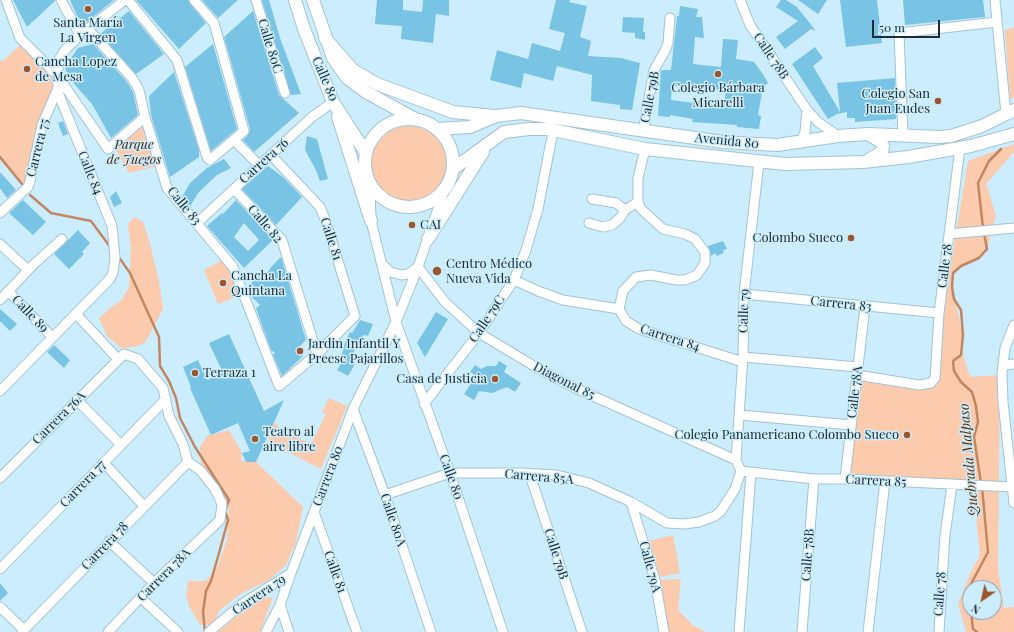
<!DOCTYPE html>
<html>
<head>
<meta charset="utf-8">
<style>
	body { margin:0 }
	#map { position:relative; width:1014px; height:632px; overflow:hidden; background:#ccedfd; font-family:"Playfair Display",serif }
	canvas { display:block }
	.north { position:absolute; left:962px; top:580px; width:40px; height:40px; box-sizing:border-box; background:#ccedfd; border:1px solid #87a0ac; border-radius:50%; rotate:214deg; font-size:11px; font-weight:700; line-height:16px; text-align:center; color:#202c32 }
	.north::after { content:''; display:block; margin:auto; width:14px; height:18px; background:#9b572a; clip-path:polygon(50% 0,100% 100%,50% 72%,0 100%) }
	.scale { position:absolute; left:872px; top:20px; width:68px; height:18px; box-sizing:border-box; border:2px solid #202c32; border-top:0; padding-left:5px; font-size:12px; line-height:14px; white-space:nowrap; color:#202c32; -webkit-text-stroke:3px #ccedfd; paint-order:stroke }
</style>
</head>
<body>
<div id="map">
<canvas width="1014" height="632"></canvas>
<div class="north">N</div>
<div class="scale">50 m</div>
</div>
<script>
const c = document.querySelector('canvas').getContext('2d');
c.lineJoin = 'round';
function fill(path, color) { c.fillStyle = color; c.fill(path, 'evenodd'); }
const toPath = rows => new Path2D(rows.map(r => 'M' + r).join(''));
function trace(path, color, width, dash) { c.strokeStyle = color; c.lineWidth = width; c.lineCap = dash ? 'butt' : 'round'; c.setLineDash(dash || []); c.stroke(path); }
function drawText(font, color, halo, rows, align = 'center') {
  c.font = font + ' "Playfair Display",serif'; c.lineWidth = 3; c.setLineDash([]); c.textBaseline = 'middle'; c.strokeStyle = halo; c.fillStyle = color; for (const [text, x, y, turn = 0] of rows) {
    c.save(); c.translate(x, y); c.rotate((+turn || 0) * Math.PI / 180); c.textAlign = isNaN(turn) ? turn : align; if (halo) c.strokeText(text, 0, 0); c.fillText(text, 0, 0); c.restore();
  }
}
const green = toPath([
	[1014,27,1014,97,1010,100,1005,30],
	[21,44,53,76,54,88,33,150,26,180,22,184,0,160,0,58,2,62],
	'371 164a38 38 0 1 1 76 0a38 38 0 1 1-76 0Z',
	[142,127,154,167,129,173,114,147],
	[1014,144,1014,152,986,184,996,215,987,249,979,258,961,266,953,273,952,287,963,335,961,348,970,377,1000,375,998,568,1004,608,1014,607,1014,632,966,632,958,604,970,574,980,555,973,489,845,480,858,376,931,383,968,161],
	[970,588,994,588,994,612,970,612],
	[134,217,143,222,149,240,159,281,163,309,145,343,135,347,121,348,107,336,99,318,110,308,121,301,129,287,131,248,128,224],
	[227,258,241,295,218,304,204,270],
	[329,398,347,406,321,469,268,442,274,422,282,430,311,444,326,414,322,412],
	[229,430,242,453,241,461,256,462,303,507,296,542,286,565,269,580,242,593,219,611,214,624,200,625,189,606,186,595,188,581,206,581,217,568,227,540,229,507,217,484,201,465,200,447,207,436],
	[673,535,680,573,660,577,649,541],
	[681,579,678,610,693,625,706,632,664,632,655,580],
	[273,597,260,632,218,632,250,605,261,598]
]);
const stream = toPath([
	[0,157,22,184],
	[30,195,51,213,91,221,111,248],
	[983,228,978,183,989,161,1001,149],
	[118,256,130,273,159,337,160,366,169,381,176,398,180,418,195,447,229,500,225,511,228,520,219,553,211,581,206,591,203,612,205,632],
	[981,483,974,437,978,422,976,406,972,392,961,382,954,371,953,361,961,355,963,335,961,310,954,299,952,287,953,273,961,266,979,258,987,249,984,233],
	[970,588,971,584,988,552,982,487],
	[970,594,970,604],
	[971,612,973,629,977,632]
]);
const building = toPath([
	[13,0,55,0,55,1,27,27],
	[70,0,114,0,87,22,78,18],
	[136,0,188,0,206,23,179,49],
	[202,0,238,0,218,18],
	[262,0,269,0,280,38,301,94,291,95],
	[377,0,403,0,403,10,422,12,423,0,449,0,449,16,436,14,433,43,401,39,402,26,375,24],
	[556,0,570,0,569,2,587,6,580,37,591,41,588,56,621,58,640,63,632,110,620,109,620,105,591,101,592,75,557,66,553,81,524,73,521,88,490,80,497,50,528,59,532,43,560,51,565,33,549,29],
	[781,0,786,0,797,7,816,31,811,29,785,49,776,37,798,21,776,7],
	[798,0,827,0,818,14],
	[840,0,877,0,882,43,846,47],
	[903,0,983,0,985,17,905,25],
	[680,6,698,9,696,17,702,17,704,38,695,37,693,64,721,67,723,39,738,40,736,59,754,62,763,74,768,83,763,87,758,115,761,116,759,129,737,127,737,125,692,122,693,119,670,115,670,117,658,116,661,70,671,70,677,16,679,16],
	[672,86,726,90,724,104,694,103,671,100],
	[129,11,164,54,136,74,100,34],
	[253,11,279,95,299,113,254,152,243,140,248,135,250,129,224,37],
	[623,17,644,18,643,32,645,32,645,40,635,38,635,33,622,32],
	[93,44,127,82,133,92,138,115,111,138,92,104,68,77,65,67,78,48],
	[213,44,237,129,211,151,185,67],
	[815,47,823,58,813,66,840,112,837,83,895,78,896,119,855,122,855,118,847,118,847,112,837,114,828,119,792,64],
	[174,72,199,150,199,157,170,177,151,115,149,96],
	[63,121,68,134,63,136,58,123],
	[307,136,317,139,328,179,320,181,316,170,305,150],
	[224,159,231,168,217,175,199,192,190,206,182,197,190,183,207,168],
	[268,166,283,177,302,197,276,225,242,189],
	[0,172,16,190,7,198,0,188],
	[116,191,122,203,114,207,110,197],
	[23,200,46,222,33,235,9,213],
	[236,200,273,240,244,268,207,226,222,213,223,214],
	[244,223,259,240,248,251,234,237],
	[78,230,90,243,82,252,84,254,69,269,54,254],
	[723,241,727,249,723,250,724,253,717,256,715,253,711,256,708,246],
	[281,257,306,340,296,350,303,356,282,376,273,355,275,353,271,350,256,308,260,305,251,296,257,291,251,283,259,275,263,280,271,267],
	[0,309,17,324,10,331,0,321],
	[436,312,448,319,425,357,417,343],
	[360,320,373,324,368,336,364,335,356,347,350,362,355,364,348,376,337,370,344,359,341,358,345,343,350,332,352,333],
	[229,334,264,411,284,400,256,462,246,462,242,453,250,451,238,423,211,435,190,388,191,387,183,367,198,360,207,380,223,373,209,343],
	[54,345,70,360,64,368,47,352],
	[499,361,507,366,504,372,521,383,515,392,507,387,492,393,479,391,474,400,464,394,476,376,470,372,475,365,481,369,487,366,496,366],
	[0,583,8,593,0,601]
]);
const minor = toPath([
	[6,0,20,38,57,75,108,149,145,117],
	[61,0,80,35],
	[128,0,177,60,207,157,210,160,244,131,214,23,194,0],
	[256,0,285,93],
	[740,0,750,25,807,110,818,122,838,136],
	[995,0,1006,114],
	[88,29,132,78,139,90,145,117,167,188,233,267,279,386,317,354,355,316,325,219,320,207,271,155],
	[643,131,654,70,665,51,668,43,670,18],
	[903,134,899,33,997,22],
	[234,140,259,165],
	[801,142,805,132,807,110],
	[370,184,371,221,396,322,450,473,503,632],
	[234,189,282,240,317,354],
	[592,199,616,203,625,210],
	[0,213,28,187,30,181,42,125,58,88],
	[197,223,312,117,333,102],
	[589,223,603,227,612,225,620,218,625,210,638,202],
	[949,234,1014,228],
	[0,244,28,270],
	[382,264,390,272,402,275,408,274,418,267],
	[418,267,445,302,479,333,539,369,575,388,736,460],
	[514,280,538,291,563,300,619,309,626,321,639,329,743,362],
	[8,291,52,337],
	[744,294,939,313],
	[0,300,33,265,62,239],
	[619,309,623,291,636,277,651,275,676,280,685,280,697,275,705,263,705,252,695,239,685,234,663,229,641,209,638,202,638,178,645,149],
	[76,314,118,359],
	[1014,325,1005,348,1002,373,1003,402,1014,503],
	[743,357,858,367],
	[1003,365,1014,364],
	[857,375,919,385,931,383,935,378,939,313,960,148],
	[0,391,110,279,113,272,115,258,112,226,59,95,57,75,60,58,65,50,80,35,125,0],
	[77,400,121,445],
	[424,404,479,333,514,280,526,250,538,209,553,131],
	[353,409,385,495,431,632],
	[740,415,851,425],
	[104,463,144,506],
	[741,471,814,479,845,479,1012,487],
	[530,475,582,632],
	[0,478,124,354,138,359,163,388,169,416,183,444,188,462,200,470,215,489,222,504,220,520,154,583,108,632],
	[845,479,865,306],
	[385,495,450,473,520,473,557,475,589,483,631,502,667,523,684,524,699,522,715,516,721,511,735,489,741,471,736,460,743,357,744,294,759,162],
	[631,502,655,580,664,632],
	[314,512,357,632],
	[109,541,154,583],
	[0,569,166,399],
	[141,598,178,632],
	[280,605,289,632],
	[0,607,24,630],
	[22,632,188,462],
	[209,632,242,604,291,573],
	[266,632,280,605,291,573,353,409,396,322,418,267,445,188],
	[739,632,751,473],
	[802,632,814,479],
	[868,632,885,481],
	[939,632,945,535,952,485]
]);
const major = toPath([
	[295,0,304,29,333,102,366,153],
	[313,0,333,58,347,78,366,92,415,119],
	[325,38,353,70,377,84,453,112,495,116],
	[338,117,371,221],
	'365 163a44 44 0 1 1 88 0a44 44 0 1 1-88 0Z',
	[437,129,470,127,496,116,521,113,723,142,777,145,838,136,868,134,939,137,951,136,982,126,1014,110],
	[868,134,881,142,883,146,882,152,870,159],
	[453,169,504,132,529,129,548,129,645,149,785,164,863,162,908,157,971,146,1014,134],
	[428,239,483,152]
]);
const markers = [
	[88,9,4,"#9b572a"],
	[27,69,4,"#9b572a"],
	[718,74,4,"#9b572a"],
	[938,101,4,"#9b572a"],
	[412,225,4,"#9b572a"],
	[851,238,4,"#9b572a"],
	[437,271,5,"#9b572a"],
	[223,283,4,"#9b572a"],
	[300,351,4,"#9b572a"],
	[195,373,4,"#9b572a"],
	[495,379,4,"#9b572a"],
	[907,435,4,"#9b572a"],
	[255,439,4,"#9b572a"]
];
const poiNames = [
	["Santa María",88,23,"center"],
	["La Virgen",88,38,"center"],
	["Cancha Lopez",35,62],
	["de Mesa",35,77],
	["Colegio Bárbara",718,88,"center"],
	["Micarelli",718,103,"center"],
	["Colegio San",930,94,"right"],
	["Juan Eudes",930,109,"right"],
	["CAI",420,225],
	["Colombo Sueco",843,238,"right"],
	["Centro Médico",446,264],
	["Nueva Vida",446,279],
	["Cancha La",231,276],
	["Quintana",231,291],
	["Jardin Infantil Y",308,344],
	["Preesc Pajarillos",308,359],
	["Terraza 1",203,373],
	["Casa de Justicia",487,379,"right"],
	["Teatro al",263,432],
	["aire libre",263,447],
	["Colegio Panamericano Colombo Sueco",899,435,"right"]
];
const streetNames = [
	["Calle 80C",270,46,73],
	["Calle 78B",771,56,56],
	["Calle 80",325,79,67],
	["Calle 79B",650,97,-79],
	["Avenida 80",727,141,6],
	["Carrera 75",38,148,-76],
	["Carrera 76",264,161,-42],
	["Calle 84",90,173,68],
	["Calle 83",184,206,51],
	["Calle 82",265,224,49],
	["Calle 81",331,239,72],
	["Calle 78",945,266,-83],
	["Carrera 83",841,304,6],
	["Calle 79",744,311,-88],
	["Calle 89",30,314,46],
	["Calle 79C",487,319,-56],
	["Carrera 84",670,338,18],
	["Diagonal 85",564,381,27],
	["Calle 78A",855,392,-83],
	["Carrera 76A",59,418,-45],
	["Carrera 80",328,476,-69],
	["Calle 80",451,477,70],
	["Carrera 85A",539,477,5],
	["Carrera 85",876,481,3],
	["Carrera 77",83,484,-46],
	["Calle 80A",393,520,71],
	["Carrera 78",105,546,-46],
	["Calle 79B",556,554,72],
	["Calle 78B",808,555,-86],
	["Calle 79A",650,567,75],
	["Calle 81",335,572,70],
	["Carrera 78A",164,575,-45],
	["Calle 78",940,594,-86],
	["Carrera 79",259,595,-34]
];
const parkNames = [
	["Parque",134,145],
	["de Juegos",134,160]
];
const waterNames = [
	["Quebrada Malpaso",969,460,-95]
];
fill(green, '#fccaac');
trace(stream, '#c18763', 2.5);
fill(building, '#79c3e4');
trace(minor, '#a3c3d2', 11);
trace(major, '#a3c3d2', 14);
trace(minor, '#fff', 9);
trace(major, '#fff', 12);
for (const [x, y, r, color] of markers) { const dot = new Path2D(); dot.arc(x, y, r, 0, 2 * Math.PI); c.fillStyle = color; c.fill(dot); trace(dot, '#ccedfd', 1.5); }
drawText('13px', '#202c32', '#ccedfd', poiNames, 'left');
drawText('13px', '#202c32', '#ccedfd', streetNames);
drawText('italic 13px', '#451f03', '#ccedfd', parkNames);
drawText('italic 14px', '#642d01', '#ccedfd', waterNames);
</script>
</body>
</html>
